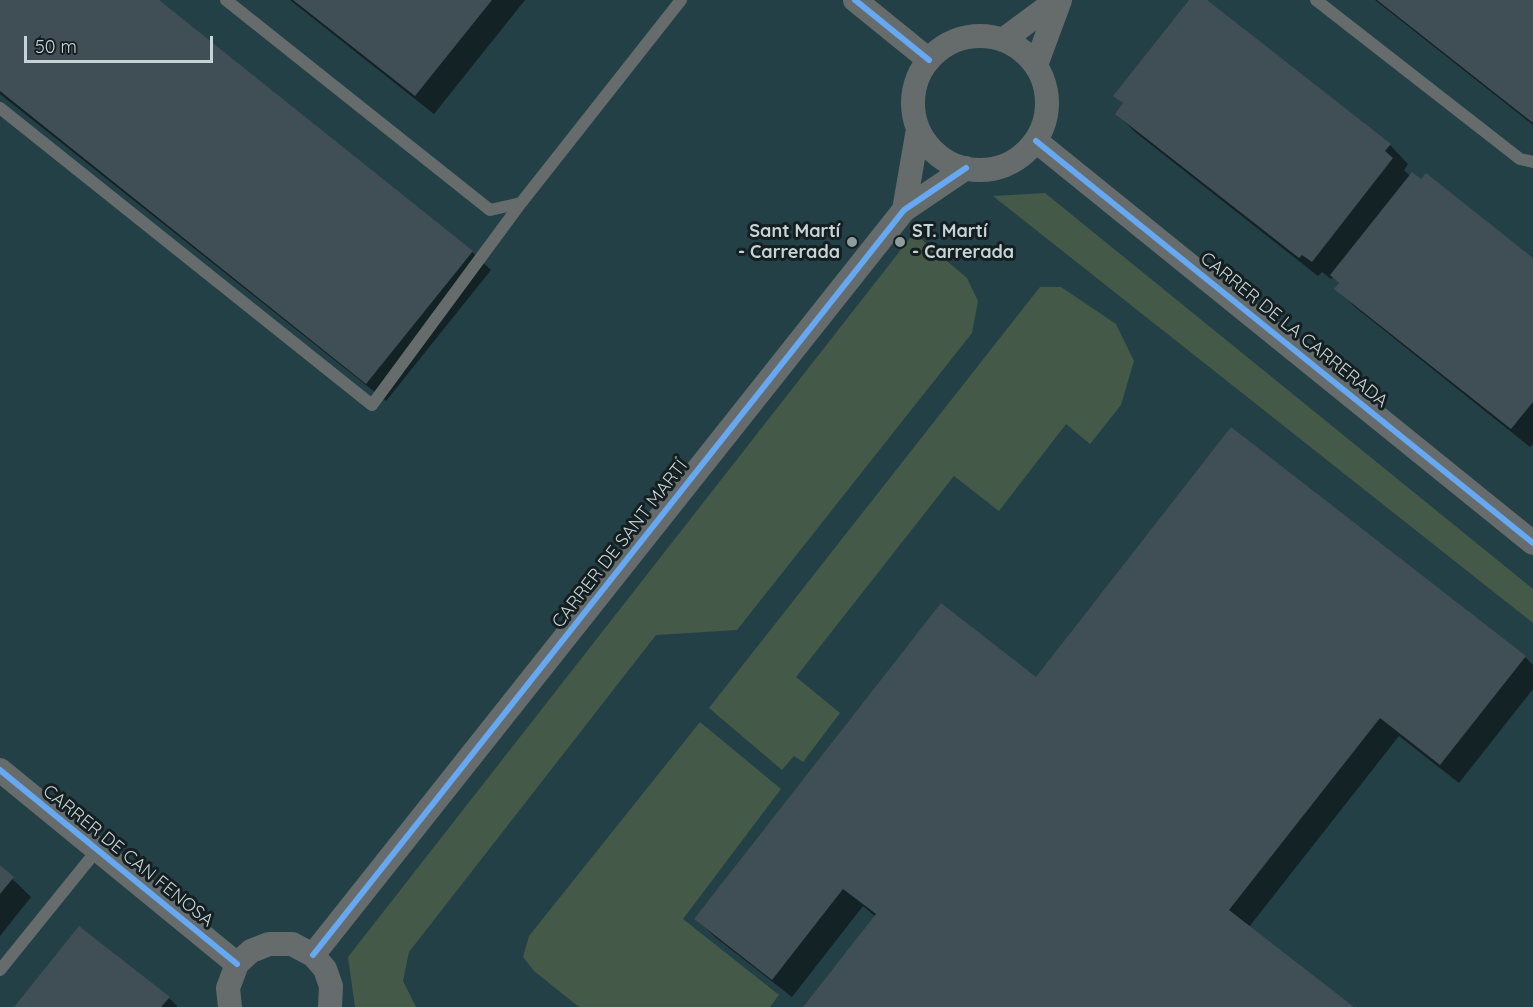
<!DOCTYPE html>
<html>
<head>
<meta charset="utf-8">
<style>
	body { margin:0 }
	#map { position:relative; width:1533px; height:1007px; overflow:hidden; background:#293638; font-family:Quicksand,sans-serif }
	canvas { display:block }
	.scale { position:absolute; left:24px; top:36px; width:189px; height:27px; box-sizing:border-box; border:3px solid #c7d4d7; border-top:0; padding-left:8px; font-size:18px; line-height:21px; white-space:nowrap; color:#c7d4d7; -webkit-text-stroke:4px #151f21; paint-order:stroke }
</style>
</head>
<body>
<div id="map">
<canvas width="1533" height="1007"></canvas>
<div class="scale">50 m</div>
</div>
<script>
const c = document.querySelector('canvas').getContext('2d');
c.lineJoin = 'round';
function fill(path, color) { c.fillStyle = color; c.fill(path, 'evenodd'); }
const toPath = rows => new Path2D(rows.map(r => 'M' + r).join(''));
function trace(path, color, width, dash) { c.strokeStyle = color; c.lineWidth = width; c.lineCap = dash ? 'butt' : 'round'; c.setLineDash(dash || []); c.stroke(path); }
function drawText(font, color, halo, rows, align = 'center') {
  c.font = font + ' Quicksand,sans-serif'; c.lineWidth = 6; c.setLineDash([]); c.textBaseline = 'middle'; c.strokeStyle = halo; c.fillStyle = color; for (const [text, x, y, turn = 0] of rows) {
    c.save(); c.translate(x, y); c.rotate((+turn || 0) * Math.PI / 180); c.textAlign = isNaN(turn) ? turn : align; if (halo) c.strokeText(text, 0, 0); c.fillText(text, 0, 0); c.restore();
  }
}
const built = toPath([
	[0,0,1533,0,1533,1007,0,1007]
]);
const green = toPath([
	[1045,193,1533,589,1533,623,993,196],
	[914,233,967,278,978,301,972,333,737,630,656,635,409,952,403,981,416,1007,355,1007,348,957],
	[1040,287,1061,287,1116,324,1134,361,1121,405,1090,444,1066,424,999,511,954,476,796,677,840,713,803,762,794,756,782,770,709,708],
	[700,722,781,789,683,919,779,995,770,1007,579,1007,534,971,523,957,529,936]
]);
const shadow = toPath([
	[0,0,156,0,472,252,491,270,386,401,0,94],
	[290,0,525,0,434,114],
	[1191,0,1204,0,1390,145,1408,164,1404,170,1411,177,1533,260,1533,444,1530,447,1355,307,1336,289,1340,284,1333,277,1331,279,1322,272,1318,276,1135,132,1117,114,1124,104,1115,96],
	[1375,0,1533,0,1533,125],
	[1525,657,1533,665,1533,689,1459,783,1399,736,1249,927,1351,1007,805,1007,876,917,863,906,792,997,715,937,696,919,1036,679],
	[0,867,31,897,0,936],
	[169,998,178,1007,16,1007]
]);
const building = toPath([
	[0,0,159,0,473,251,366,384,0,91],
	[293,0,492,0,415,96],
	[1189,0,1207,0,1391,144,1385,151,1393,158,1312,262,1302,255,1299,258,1115,114,1123,103,1113,96],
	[1377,0,1533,0,1533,123],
	[1412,172,1421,179,1426,173,1533,258,1533,402,1511,429,1334,289,1339,283,1330,275],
	[1231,427,1526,656,1440,765,1380,718,1229,910,1354,1007,803,1007,876,914,843,889,772,980,694,919,941,603,1036,677],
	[0,865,14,877,0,894],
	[79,926,170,997,161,1007,14,1007]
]);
const lane = toPath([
	[226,0,490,210,521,203,681,0],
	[1316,0,1520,159,1533,162],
	[0,108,372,405,521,203],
	[0,970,97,850]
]);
const street = toPath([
	[855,0,929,60],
	'913 103a67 67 0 1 1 134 0a67 67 0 1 1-134 0Z',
	[1003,40,1057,0],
	[1036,65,1060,0],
	[1036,141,1533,543],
	[904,210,918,129],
	[0,770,237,964],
	[313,955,904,210,966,168],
	[230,1007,228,988,237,964,251,951,269,944,292,944,313,955,325,969,331,986,330,1007]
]);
const cycleway = toPath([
	[855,0,929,60],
	[1036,141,1533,543],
	[0,770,237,964],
	[313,955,904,210,966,168]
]);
const markers = [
	[852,242,6,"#909d9f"],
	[900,242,6,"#909d9f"]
];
const poiNames = [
	["Sant Martí",840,232],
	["- Carrerada",840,253],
	["ST. Martí",912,232,"left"],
	["- Carrerada",912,253,"left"]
];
const streetNames = [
	["CARRER DE LA CARRERADA",1294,330,39],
	["CARRER DE SANT MARTÍ",620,544,-52],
	["CARRER DE CAN FENOSA",128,856,39]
];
fill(built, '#224046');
fill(green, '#455948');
fill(shadow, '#0007');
fill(building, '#404e55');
trace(lane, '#666c6c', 12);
trace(street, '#666c6c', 24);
trace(cycleway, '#66a8f1', 6);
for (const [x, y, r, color] of markers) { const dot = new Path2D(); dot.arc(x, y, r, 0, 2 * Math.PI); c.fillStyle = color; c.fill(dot); trace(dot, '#151f21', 2); }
drawText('bold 18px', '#c7d4d7', '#151f21', poiNames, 'right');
drawText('18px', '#c7d4d7', '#151f21', streetNames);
</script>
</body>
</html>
